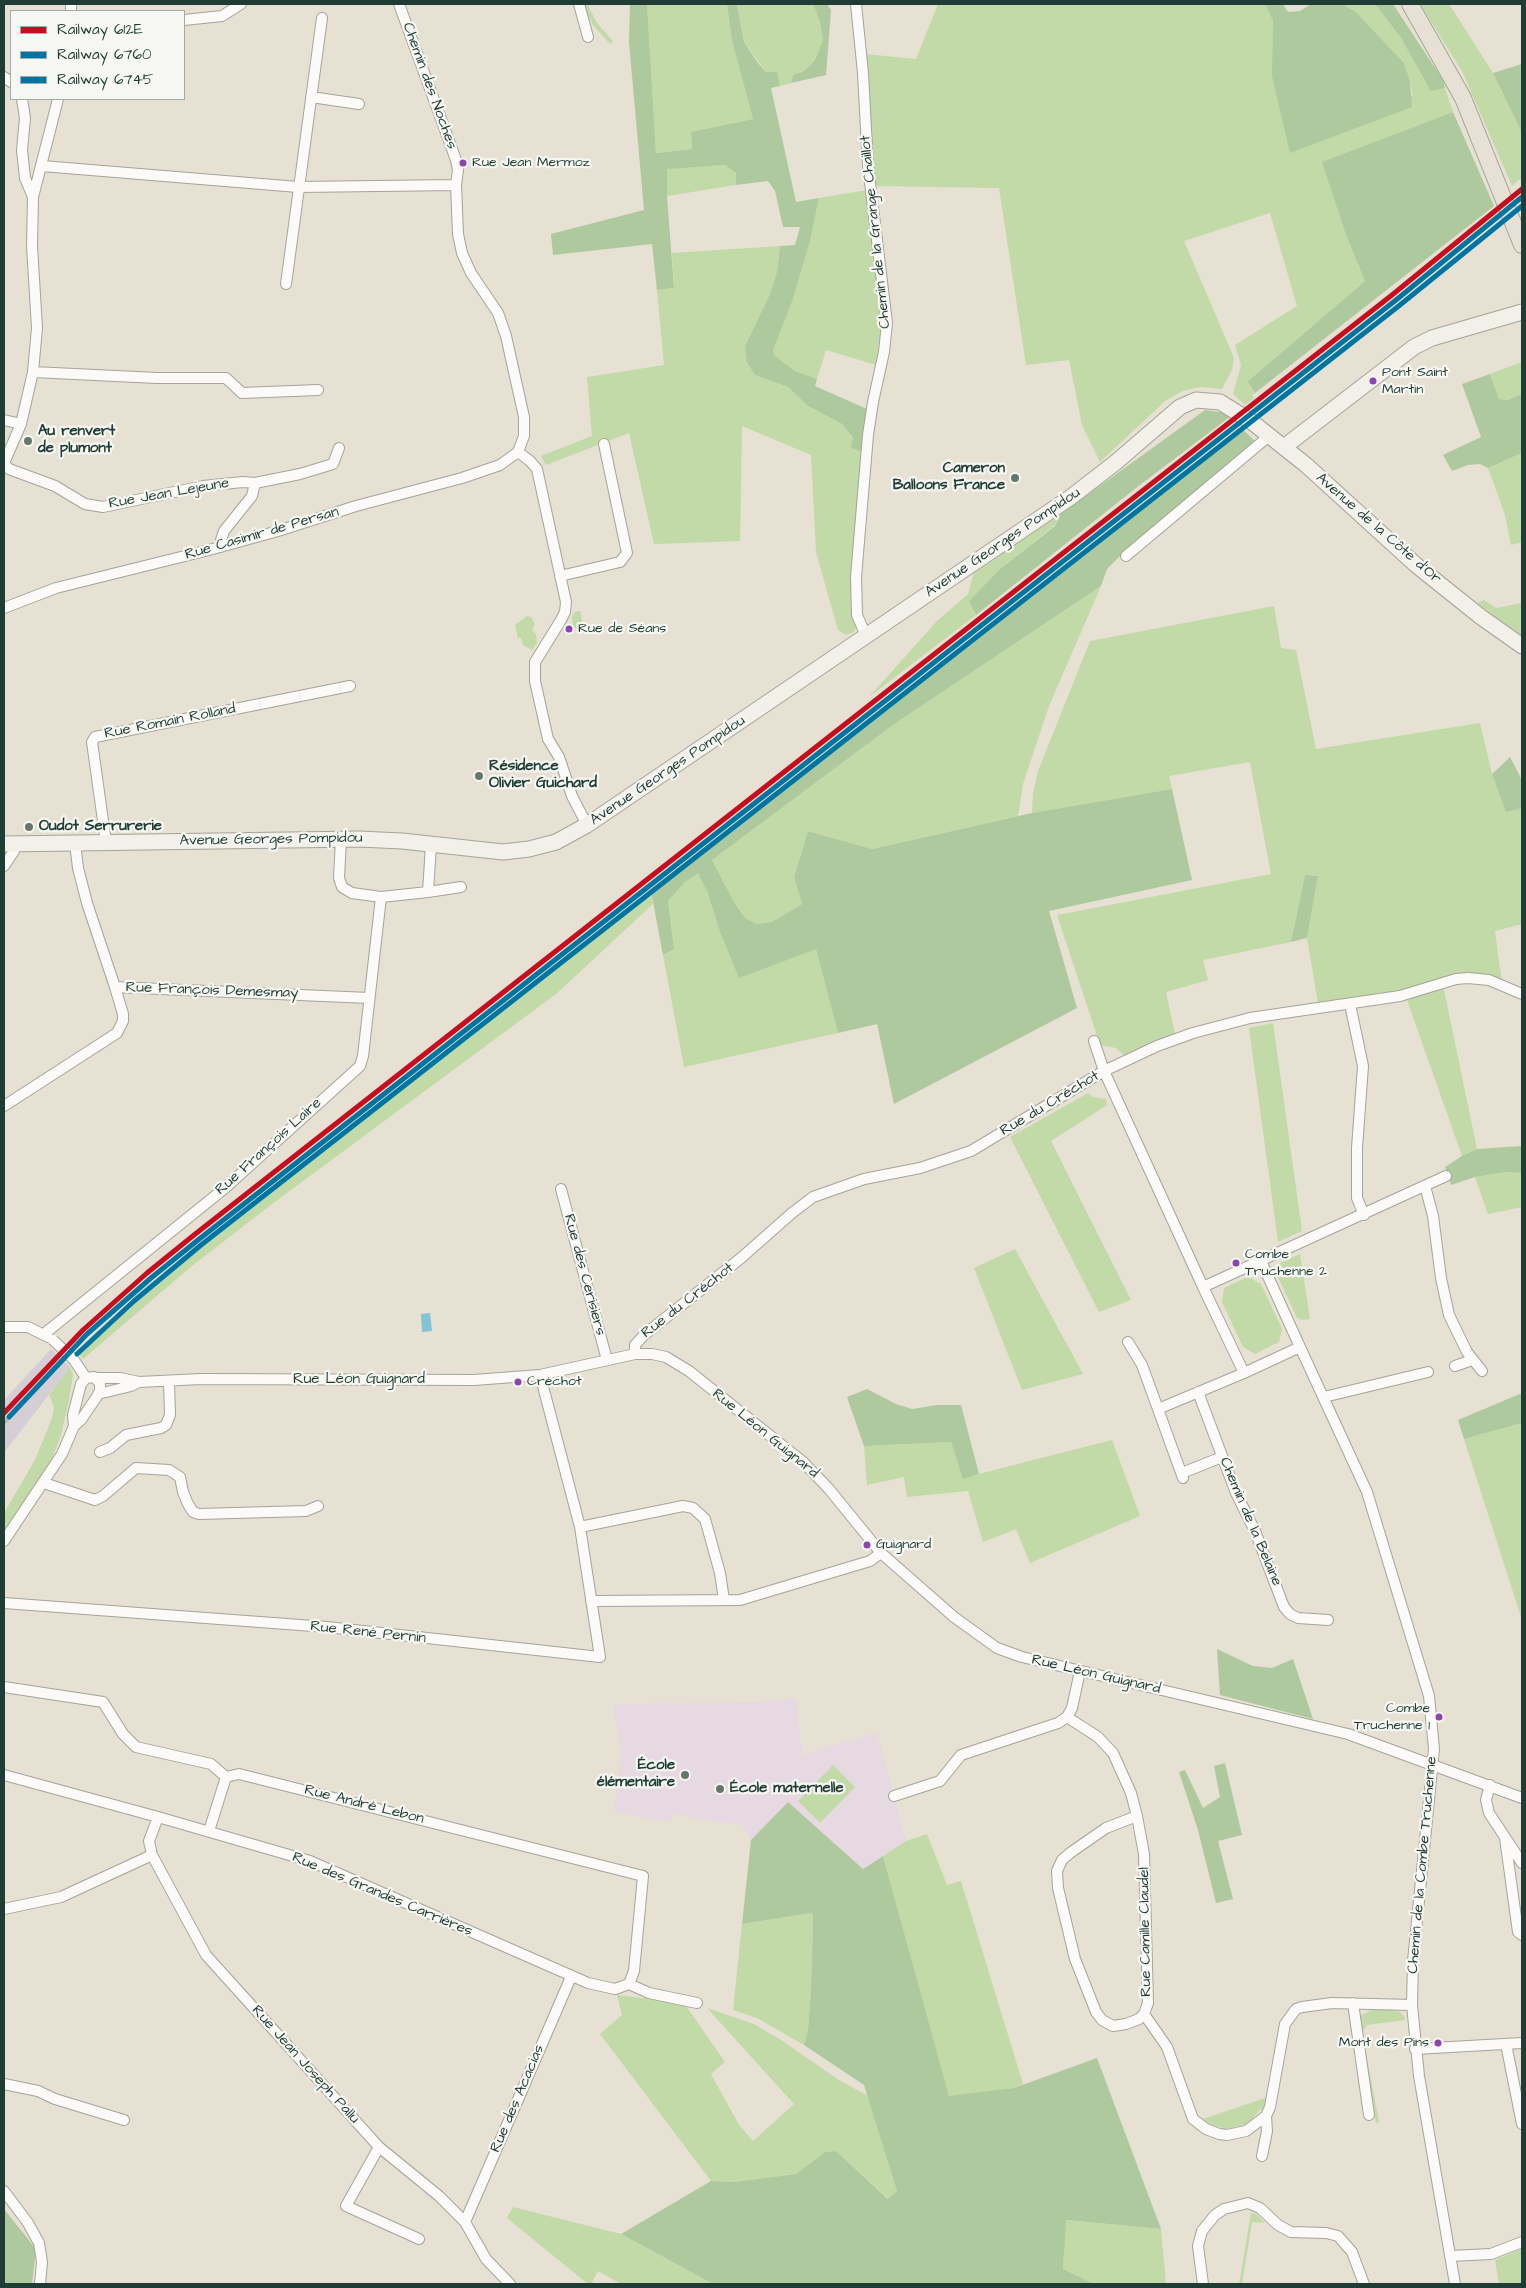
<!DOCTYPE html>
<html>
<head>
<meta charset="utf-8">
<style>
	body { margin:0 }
	#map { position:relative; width:1526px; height:2288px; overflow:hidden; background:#e6e1d2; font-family:"Architects Daughter",sans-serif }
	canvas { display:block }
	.frame { position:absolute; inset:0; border:5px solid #1f3d34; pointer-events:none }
	.legend { position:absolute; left:10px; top:10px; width:175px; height:90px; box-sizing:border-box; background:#f6f6f2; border:1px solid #a0aca6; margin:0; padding:6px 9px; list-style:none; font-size:15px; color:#1f3d34 }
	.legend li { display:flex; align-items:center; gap:10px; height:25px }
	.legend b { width:25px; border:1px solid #a0aca6 }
</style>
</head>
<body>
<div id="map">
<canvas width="1526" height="2288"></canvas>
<div class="frame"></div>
<ul class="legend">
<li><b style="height:6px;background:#c50e1f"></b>Railway 612E</li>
<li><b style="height:6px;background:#0075a1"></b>Railway 6760</li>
<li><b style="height:6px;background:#0075a1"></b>Railway 6745</li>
</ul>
</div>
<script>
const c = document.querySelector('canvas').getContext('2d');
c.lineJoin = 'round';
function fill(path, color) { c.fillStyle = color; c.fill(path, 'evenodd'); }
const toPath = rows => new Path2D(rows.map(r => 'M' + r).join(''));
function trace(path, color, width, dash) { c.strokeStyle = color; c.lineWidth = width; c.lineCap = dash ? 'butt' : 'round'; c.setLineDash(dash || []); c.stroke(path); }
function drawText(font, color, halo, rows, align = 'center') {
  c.font = font + ' "Architects Daughter",sans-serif'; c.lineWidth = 4.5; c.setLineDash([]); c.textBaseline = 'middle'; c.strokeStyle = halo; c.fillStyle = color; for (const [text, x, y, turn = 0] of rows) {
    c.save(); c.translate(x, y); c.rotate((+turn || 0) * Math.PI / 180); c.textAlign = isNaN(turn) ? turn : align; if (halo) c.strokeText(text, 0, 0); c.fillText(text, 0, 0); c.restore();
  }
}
const built = toPath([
	[796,1698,802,1755,877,1733,906,1841,863,1869,788,1803,751,1840,740,1822,732,1824,673,1814,671,1821,649,1819,614,1811,621,1752,613,1704,759,1702]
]);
const industrial = toPath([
	[51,1349,70,1367,4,1453,4,1400]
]);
const green = toPath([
	[583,4,587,4,597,23,613,41,610,44,593,25],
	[647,4,727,4,732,41,753,119,691,132,692,149,656,153],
	[737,4,813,4,820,22,823,40,815,60,804,71,793,75,791,83,780,86,777,72,766,72,744,42],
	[938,4,1265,4,1273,21,1413,96,1410,81,1404,63,1356,12,1342,4,1375,4,1401,38,1431,90,1445,88,1453,112,1323,162,1346,235,1365,281,1249,380,1255,393,1252,395,1254,398,1245,405,1233,394,1241,365,1235,345,1297,306,1270,213,1184,241,1234,358,1232,370,1222,389,1200,387,1183,391,1165,401,1100,462,1082,425,1069,360,1026,365,999,188,873,186,865,54,916,59],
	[1420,4,1449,4,1493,73,1522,133,1522,177,1512,186,1462,71],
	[725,165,736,173,736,185,667,196,667,168],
	[868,190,882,319,876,365,826,350,817,379,795,371,774,355,773,350,776,340,793,299,810,241,819,198],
	[780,246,777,272,770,294,745,346,755,375,788,387,808,406,842,424,863,452,853,599,856,628,854,632,846,635,838,630,816,552,811,455,742,426,740,541,654,544,629,433,546,465,541,456,592,436,587,377,664,365,657,290,674,288,672,253],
	[1522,362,1522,394,1507,400,1499,399,1490,374],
	[1522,453,1522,542,1511,545,1505,515,1488,468],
	[1061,514,1055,525,1000,569,969,601,976,615,869,697,937,621,968,594,974,573],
	[1101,586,1049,706,1023,784,1018,816,872,849,808,831,794,877,802,904,772,922,757,924,745,918,734,902,712,860,893,725],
	[1484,600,1496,608,1522,603,1522,639,1478,603],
	[1274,606,1281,648,1296,650,1316,749,1480,723,1492,774,1506,811,1522,808,1522,924,1495,931,1502,983,1489,979,1318,1003,1307,938,1318,876,1305,875,1291,942,1203,960,1208,980,1166,992,1175,1034,1125,1056,1116,1048,1100,1045,1057,915,1271,874,1250,762,1169,776,1172,789,1032,813,1033,793,1038,771,1090,641],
	[580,611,585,633,573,627,572,617,575,612],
	[527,616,531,617,535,624,532,630,536,634,537,643,532,650,523,645,521,638,518,638,515,625],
	[698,872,707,891,719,929,816,949,838,1033,684,1067,663,955,674,949,668,901,685,882],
	[651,891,653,904,556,994,272,1204,192,1266,83,1359,77,1352,96,1332,209,1239],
	[1443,985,1477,1149,1462,1156,1407,1000],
	[1273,1023,1302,1231,1278,1242,1249,1028],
	[1088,1093,1093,1097,1106,1099,1107,1105,1051,1141,1131,1300,1099,1312,1010,1137],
	[1506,1172,1522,1173,1522,1207,1488,1214,1475,1177],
	[1015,1249,1083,1374,1022,1390,974,1268],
	[1300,1254,1310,1319,1302,1320,1297,1318,1278,1277,1280,1263],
	[1248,1277,1261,1284,1282,1329,1279,1342,1255,1354,1243,1347,1222,1302,1224,1288],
	[70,1367,73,1375,69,1400,61,1435,52,1459,4,1532,4,1513,35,1460,52,1418,54,1407,49,1395],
	[1522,1423,1522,1620,1464,1439],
	[1112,1440,1140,1516,1030,1563,1016,1529,983,1542,968,1491,907,1497,904,1477,867,1485,864,1446,951,1442,963,1478],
	[833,1765,855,1787,820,1823,798,1801],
	[927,1834,947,1885,961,1881,1023,2084,1014,2088,949,2097,883,1856,906,1841],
	[811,1913,813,1916,811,1988,808,2030,804,2045,757,2018,733,2010,742,1924],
	[617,1995,684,2003,725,2062,711,2074,739,2125,753,2141,794,2104,707,2008,754,2024,781,2040,839,2080,868,2096,897,2191,889,2199,836,2151,825,2152,796,2174,734,2182,711,2181,600,2034,622,2015],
	[1374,2009,1392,2010,1400,2012,1405,2018,1405,2020,1367,2025,1362,2032,1379,2122,1376,2123,1358,2028,1360,2016],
	[1268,2097,1263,2110,1260,2109,1250,2122,1244,2125,1225,2129,1210,2124,1203,2119],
	[513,2207,621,2234,713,2284,621,2284,598,2271,591,2284,588,2284,507,2218],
	[1251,2213,1256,2214,1265,2223,1252,2222,1242,2284,1239,2284],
	[1065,2220,1161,2229,1166,2284,1094,2284,1063,2269],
	[1522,2249,1522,2284,1499,2284,1495,2260]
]);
const forest = toPath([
	[630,4,647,4,656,153,692,149,691,132,753,119,732,41,727,4,737,4,744,42,758,63,766,72,777,72,780,86,771,88,796,202,819,198,810,241,793,299,773,350,774,355,795,371,817,379,815,386,867,409,863,452,851,448,853,438,842,424,808,406,788,387,755,375,747,362,745,346,770,294,777,272,780,246,795,245,800,227,783,227,775,191,768,181,736,185,736,173,725,165,667,169,667,196,674,288,657,290,652,244,553,255,551,234,644,210,629,42],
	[813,4,827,4,831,10,826,75,791,83,793,75,804,71,815,60,823,40,820,22],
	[1265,4,1283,4,1288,12,1300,11,1311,4,1342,4,1356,12,1404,63,1410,81,1412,107,1290,153,1272,76,1273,21],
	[1375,4,1393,4,1443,80,1445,88,1431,91,1401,38],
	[1522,64,1522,133,1493,73],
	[1453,112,1494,206,1255,393,1248,381,1365,281,1346,235,1322,162],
	[1490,374,1499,399,1507,400,1522,394,1522,453,1488,468,1480,464,1468,465,1452,471,1443,455,1481,437,1462,384],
	[1205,410,1226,413,1231,416,1136,488,976,615,969,601,1000,569,1055,526,1061,514],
	[1241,428,1256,442,1123,553,1107,569,1101,586,893,725,712,860,734,902,745,918,757,924,772,922,802,904,794,877,808,831,872,849,1032,813,1172,789,1192,880,1049,911,1077,1008,894,1104,877,1024,838,1033,816,949,739,978,719,929,707,891,698,873,685,882,668,901,674,949,663,955,651,891,1081,557],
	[1510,757,1522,780,1522,808,1506,812,1492,774],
	[1305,875,1318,876,1307,938,1291,942],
	[1522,1146,1522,1173,1506,1172,1475,1177,1451,1185,1445,1167,1462,1156,1477,1149],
	[867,1389,896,1404,912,1409,937,1405,961,1405,979,1474,963,1479,951,1442,864,1446,847,1397],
	[1522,1393,1522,1423,1464,1439,1458,1420],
	[1217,1649,1253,1666,1272,1668,1293,1659,1313,1719,1220,1695],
	[1225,1763,1242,1835,1218,1841,1233,1899,1216,1903,1198,1830,1179,1772,1185,1770,1203,1808,1220,1797,1214,1766],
	[788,1802,863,1869,883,1856,949,2096,1014,2088,1097,2058,1161,2229,1066,2220,1063,2269,1094,2284,713,2284,621,2234,711,2181,734,2182,796,2174,825,2152,836,2151,888,2199,897,2191,864,2085,804,2045,808,2030,811,1988,813,1916,811,1913,742,1924,751,1840],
	[4,2209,36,2249,32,2284,4,2284]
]);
const water = toPath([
	[430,1313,432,1331,422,1332,421,1314]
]);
const street = toPath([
	[579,4,588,37],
	[856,4,863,73,868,166,887,323,884,352,873,402,868,435,856,577,857,615,866,636],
	[71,11,71,4],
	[184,20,222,16,241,4],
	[4,77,11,82],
	[311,97,359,104],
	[22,99,25,118,22,150,25,178,33,197],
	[42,166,298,187,456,185],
	[286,284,322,18],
	[33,372,157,378,226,378,242,393,318,390],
	[4,420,21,424],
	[518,452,530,461,537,469,566,602,565,612,561,620,535,662,535,681,548,739,559,757,572,796,587,825],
	[4,463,21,424,33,372,37,328,32,246,33,197,58,99],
	[4,464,9,469,55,486,85,504,103,507,203,486,243,482,255,483,300,474,333,464,339,448],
	[221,547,221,540,224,531,252,496,255,483],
	[1126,556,1269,436],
	[560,576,620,562,627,553,604,444],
	[4,608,56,588,209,550,278,531,356,506,462,478,500,465,518,452,524,436,524,417,506,336,498,313,471,273,462,253,458,234,456,185,458,170,456,160,399,4],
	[341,839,339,878,342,887,352,893,381,897,428,892,431,845],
	[106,842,92,742,95,737,350,686],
	[75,843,78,868,87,903,115,987,369,998],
	[4,866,14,851,14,844],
	[428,892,461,887],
	[1350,1004,1363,1066,1357,1148,1357,1198,1364,1215],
	[1094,1041,1104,1071,1203,1287],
	[4,1106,117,1033,123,1021,123,1014,115,987],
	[1425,1186,1433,1216,1441,1278,1449,1315,1467,1352,1482,1371],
	[561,1189,607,1360],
	[1261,1261,1300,1347,1244,1373,1203,1287,1446,1176],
	[4,1327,28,1327,48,1337],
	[44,1334,225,1188,360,1066,363,1056,381,897],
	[1128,1342,1142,1365,1183,1478],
	[1300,1347,1367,1492,1429,1696,1434,1749,1413,1961,1412,2005,1419,2076,1455,2284],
	[635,1354,635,1345,644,1335,741,1258,792,1213,813,1197,864,1179,920,1168,971,1151,1104,1071,1157,1046,1193,1033,1250,1018,1400,996,1456,979,1468,978,1489,980,1522,994],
	[74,1360,86,1378],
	[1455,1366,1472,1360],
	[540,1375,580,1527,683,1506,693,1508,705,1519,720,1573,724,1600],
	[96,1378,120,1378,139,1382,201,1379,474,1380,540,1375,635,1354,652,1354,666,1357,689,1371,803,1462,829,1489,881,1553,954,1617,997,1648,1022,1657,1348,1734,1522,1798],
	[1198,1392,1236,1493,1255,1531,1284,1607,1290,1614,1298,1618,1328,1620],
	[98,1394,131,1386,139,1382],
	[1324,1397,1428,1372],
	[1158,1409,1244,1373],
	[100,1452,110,1448,126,1435,161,1428,166,1425,170,1415,169,1381],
	[1182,1473,1222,1457],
	[44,1483,95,1500,103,1496,136,1468,169,1470,180,1477,183,1492,188,1504,193,1512,199,1514,306,1511,318,1506],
	[4,1541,62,1454,74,1426,73,1415,81,1384,86,1378,94,1377,100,1383,100,1392,81,1420,74,1426],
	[591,1601,740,1600,870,1561,881,1553],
	[4,1603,327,1627,600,1657,580,1527],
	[4,1687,103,1702,123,1734,136,1747,211,1764,226,1777],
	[1067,1717,1098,1737,1113,1753,1131,1793,1137,1816,1144,1854,1148,2003,1144,2014,1139,2019,1126,2024,1113,2026,1102,2020,1096,2012,1075,1959,1058,1888,1057,1871,1062,1860,1070,1853,1106,1828,1137,1816],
	[4,1775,158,1817,310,1861,588,1983,615,1989,629,1984,649,1993,697,2003],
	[226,1777,239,1774,251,1777,643,1876,634,1971,629,1984],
	[1490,1785,1486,1800,1489,1813,1522,1863],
	[894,1796,940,1781,961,1755,1058,1723,1067,1717,1072,1708,1080,1671],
	[158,1817,149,1841,152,1855,206,1955,379,2147,439,2196,465,2222,486,2259,510,2284],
	[209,1831,226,1777],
	[1505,1838,1518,1932,1522,1935],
	[4,1909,61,1897,152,1855],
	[1353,2003,1369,2115],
	[1144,2014,1167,2047,1193,2119,1206,2129,1219,2134,1227,2135,1246,2131,1266,2116,1270,2107,1285,2024,1296,2009,1302,2007,1332,2003,1412,2005],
	[1506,2044,1522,2124],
	[1415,2049,1522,2043],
	[4,2084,38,2091,55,2099,124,2120],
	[379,2147,346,2206,419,2239],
	[1262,2156,1267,2131,1266,2116],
	[4,2191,28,2223,39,2243,42,2262,40,2284],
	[465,2222,571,1977],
	[1450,2256,1491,2254,1522,2242],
	[1203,2284,1198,2246,1202,2231,1215,2215,1224,2209,1248,2203,1260,2208,1278,2225,1291,2232,1326,2233,1338,2236,1352,2252,1364,2284]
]);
const secondary = toPath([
	[1284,447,1414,347,1432,338,1522,312],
	[4,844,359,839,402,841,503,852,529,849,556,842,587,825,1071,497,1115,463,1180,407,1196,400,1220,402,1252,422,1306,465,1416,565,1481,617,1522,646]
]);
const primary = toPath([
	[1410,4,1463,98,1522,245]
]);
const rail = toPath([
	[4,1423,73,1349]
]);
const streetBridge = toPath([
	[53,1340,74,1360]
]);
const rail1 = toPath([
	[4,1413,83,1330,147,1273,194,1235,1392,295,1522,189]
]);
const rail2 = toPath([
	[9,1417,87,1334,151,1278,198,1240,1396,300,1522,197]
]);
const rail3 = toPath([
	[77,1354,134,1301,201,1245,1400,305,1522,206]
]);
const markers = [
	[463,163,4.5,"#8e44ad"],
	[1373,381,4.5,"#8e44ad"],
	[28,441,5,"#65766b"],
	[1015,478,5,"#65766b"],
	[569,629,4.5,"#8e44ad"],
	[479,776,5,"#65766b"],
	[29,827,5,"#65766b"],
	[1236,1263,4.5,"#8e44ad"],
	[518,1382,4.5,"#8e44ad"],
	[867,1545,4.5,"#8e44ad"],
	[1439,1717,4.5,"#8e44ad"],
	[685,1775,5,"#65766b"],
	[720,1789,5,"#65766b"],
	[1438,2043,4.5,"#8e44ad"]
];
const busNames = [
	["Rue Jean Mermoz",472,163],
	["Pont Saint",1382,373],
	["Martin",1382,390],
	["Rue de Séans",578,629],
	["Combe",1245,1255],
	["Truchenne 2",1245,1272],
	["Créchot",527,1382],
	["Guignard",876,1545],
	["Combe",1430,1709,"right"],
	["Truchenne 1",1430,1726,"right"],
	["Mont des Pins",1429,2043,"right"]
];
const streetNames = [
	["Chemin des Noches",429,86,70],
	["Chemin de la Grange Chaillot",876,232,-96],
	["Rue Jean Lejeune",169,494,-10],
	["Avenue de la Côte d'Or",1378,529,41],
	["Rue Casimir de Persan",262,534,-16],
	["Avenue Georges Pompidou",1003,543,-34],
	["Rue Romain Rolland",170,722,-11],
	["Avenue Georges Pompidou",668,771,-34],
	["Avenue Georges Pompidou",271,840,-1],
	["Rue François Demesmay",212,991,2],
	["Rue du Créchot",1050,1104,-31],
	["Rue François Laire",269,1147,-42],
	["Rue des Cerisiers",584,1275,75],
	["Rue du Créchot",688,1301,-38],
	["Rue Léon Guignard",359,1380],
	["Rue Léon Guignard",765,1434,39],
	["Chemin de la Belaine",1250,1522,67],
	["Rue René Pernin",368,1633,6],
	["Rue Léon Guignard",1096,1675,13],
	["Rue André Lebon",364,1805,14],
	["Chemin de la Combe Truchenne",1423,1865,-85],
	["Rue des Grandes Carrières",382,1895,23],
	["Rue Camille Claudel",1146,1932,-91],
	["Rue Jean Joseph Pallu",305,2065,48],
	["Rue des Acacias",518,2099,-67]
];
const poiNames = [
	["Au renvert",38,432],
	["de plumont",38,449],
	["Cameron",1005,469,"right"],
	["Balloons France",1005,486,"right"],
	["Résidence",489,767],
	["Olivier Guichard",489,784],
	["Oudot Serrurerie",39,827],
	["École",675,1766,"right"],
	["élémentaire",675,1783,"right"],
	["École maternelle",730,1789]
];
fill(built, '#e7d9e1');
fill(industrial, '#d6ced5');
fill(green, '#c1daa7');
fill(forest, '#aec99d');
fill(water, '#82c3d5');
trace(street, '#a3a49a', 12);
trace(secondary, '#a3a49a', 17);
trace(primary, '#a3a49a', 18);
trace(street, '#fbfaf8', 10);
trace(secondary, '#f3f0ea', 15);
trace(primary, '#e6e1d4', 16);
trace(rail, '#b2b5b2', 3);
trace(streetBridge, '#a3a49a', 12, []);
trace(streetBridge, '#fbfaf8', 10);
trace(rail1, '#c50e1f', 5);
trace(rail2, '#0075a1', 5);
trace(rail3, '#0075a1', 5);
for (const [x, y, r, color] of markers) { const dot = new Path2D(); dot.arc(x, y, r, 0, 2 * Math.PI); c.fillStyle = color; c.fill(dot); trace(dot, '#f6f6f2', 2); }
drawText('14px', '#1f3d34', '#f6f6f2', busNames, 'left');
drawText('15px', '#1f3d34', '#f6f6f2', streetNames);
drawText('bold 15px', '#1f3d34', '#f6f6f2', poiNames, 'left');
</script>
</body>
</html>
